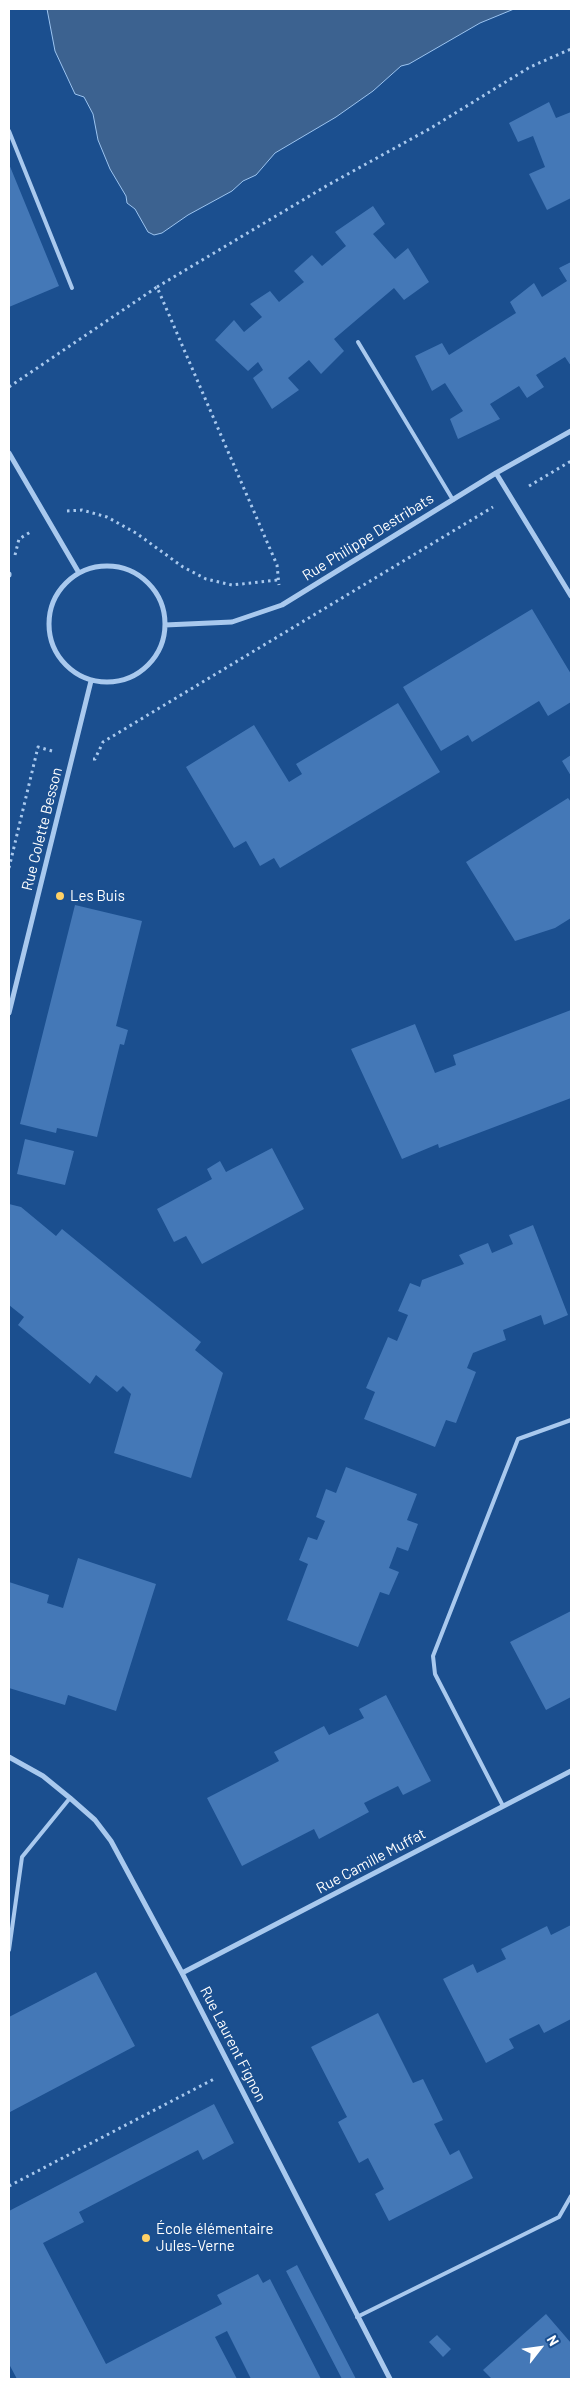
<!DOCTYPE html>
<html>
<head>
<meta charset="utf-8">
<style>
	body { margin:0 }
	#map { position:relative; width:580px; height:2388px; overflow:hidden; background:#1b4f8f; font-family:Barlow,sans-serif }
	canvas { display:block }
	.frame { position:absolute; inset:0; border:10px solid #fff; pointer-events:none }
	.north { position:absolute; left:515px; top:2323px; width:50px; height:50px; -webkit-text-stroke:4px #1b4f8f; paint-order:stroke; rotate:60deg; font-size:14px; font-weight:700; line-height:20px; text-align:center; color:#fff }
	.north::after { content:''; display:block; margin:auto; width:18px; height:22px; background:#fff; clip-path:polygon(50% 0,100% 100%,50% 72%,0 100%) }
</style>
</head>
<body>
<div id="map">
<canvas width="580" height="2388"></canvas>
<div class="frame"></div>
<div class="north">N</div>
</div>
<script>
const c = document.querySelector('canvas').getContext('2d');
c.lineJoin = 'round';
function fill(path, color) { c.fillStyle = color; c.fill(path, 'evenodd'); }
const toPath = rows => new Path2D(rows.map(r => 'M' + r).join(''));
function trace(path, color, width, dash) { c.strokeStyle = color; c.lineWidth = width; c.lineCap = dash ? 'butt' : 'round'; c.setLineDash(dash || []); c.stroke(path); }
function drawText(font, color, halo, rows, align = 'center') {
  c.font = font + ' Barlow,sans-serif'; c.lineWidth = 4; c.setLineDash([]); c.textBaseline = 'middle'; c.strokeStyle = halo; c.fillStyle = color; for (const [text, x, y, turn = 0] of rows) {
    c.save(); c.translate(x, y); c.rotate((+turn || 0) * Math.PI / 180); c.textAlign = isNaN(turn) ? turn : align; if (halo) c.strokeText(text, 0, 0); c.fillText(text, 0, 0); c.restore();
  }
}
const water = toPath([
	[47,9,514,9,480,23,409,64,401,66,373,91,336,117,275,153,256,175,243,181,232,191,188,215,162,233,154,235,148,232,135,209,127,203,126,196,110,169,98,140,93,114,84,97,75,94,55,51,47,9]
]);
const building = toPath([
	[549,102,556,118,571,112,571,198,547,210,529,174,545,167,533,136,518,142,509,123],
	[9,164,59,286,9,307],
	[373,206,385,224,373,234,395,259,408,248,429,282,404,300,394,288,334,339,344,351,321,374,309,360,288,378,299,390,272,409,253,378,263,370,258,362,248,371,215,340,234,320,244,332,262,317,250,304,270,291,279,302,304,282,294,271,312,255,322,266,346,246,335,232],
	[571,262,571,366,565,357,536,375,544,387,527,398,519,386,490,404,500,419,458,439,450,419,463,411,445,383,432,391,415,356,442,343,449,355,516,313,510,302,534,283,542,297,567,281,559,268],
	[532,609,571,674,571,702,548,716,539,701,472,742,468,735,441,751,403,687],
	[398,703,440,772,280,868,274,858,260,866,246,841,234,848,186,767,254,725,289,782,302,774,296,764],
	[571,755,571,776,562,761],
	[568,798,571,802,571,918,555,928,515,941,466,862],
	[75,905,142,921,116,1026,128,1030,124,1045,120,1044,97,1137,57,1128,56,1133,20,1124],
	[571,1010,571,1098,439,1148,438,1144,402,1159,351,1049,415,1024,435,1073,456,1065,453,1055],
	[25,1139,74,1151,65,1185,17,1174],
	[272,1148,304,1209,202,1264,186,1236,174,1242,157,1209,212,1179,207,1169,220,1161,226,1172],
	[9,1204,21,1207,56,1236,62,1229,201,1342,195,1350,223,1373,191,1478,114,1453,131,1394,123,1386,117,1392,96,1375,90,1384,18,1325,24,1317,9,1305],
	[533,1225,568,1315,544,1325,541,1315,503,1330,506,1340,473,1353,467,1368,476,1372,456,1423,446,1420,435,1447,364,1419,375,1392,366,1388,388,1337,397,1341,408,1315,398,1311,410,1283,420,1287,422,1280,464,1264,459,1255,488,1243,492,1253,513,1244,509,1235],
	[346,1467,417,1494,407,1520,418,1524,408,1551,397,1547,389,1568,399,1572,389,1595,380,1592,358,1647,287,1620,308,1564,299,1560,308,1537,317,1540,325,1521,316,1517,326,1489,336,1493],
	[78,1558,156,1584,116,1711,68,1695,65,1705,9,1688,9,1582,49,1595,47,1603,63,1608],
	[571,1611,571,1697,546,1710,510,1642],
	[386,1695,431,1781,403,1795,398,1786,364,1803,369,1812,319,1839,314,1829,242,1866,207,1798,279,1761,274,1752,324,1726,329,1735,364,1718,359,1709],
	[571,1925,571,2019,544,2033,539,2024,509,2039,514,2048,486,2063,443,1979,473,1964,477,1973,506,1959,501,1949,547,1926,551,1935],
	[96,1972,135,2046,10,2112,9,2017],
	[378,2013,413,2083,423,2079,443,2120,434,2124,450,2155,459,2150,473,2178,389,2221,375,2194,384,2189,368,2158,359,2163,338,2122,347,2117,311,2047],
	[214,2104,234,2143,203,2160,198,2150,79,2212,84,2222,43,2243,106,2364,222,2304,217,2295,258,2274,263,2283,270,2279,321,2379,251,2379,227,2331,215,2337,237,2379,17,2379,9,2364,9,2211],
	[297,2265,356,2379,342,2379,286,2271],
	[546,2314,571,2343,571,2379,492,2379,483,2370],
	[437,2335,451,2349,443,2357,429,2342]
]);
const path = toPath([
	[157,287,328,185,431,128,530,67,571,49],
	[9,387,157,287,277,565,279,585],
	[529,486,571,461],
	[67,511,82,510,107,517,136,533,183,567,206,579,232,585,278,580],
	[15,555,19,539,32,531],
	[93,759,95,759,103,742,493,507],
	[9,868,38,747,52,751],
	[9,2186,214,2079]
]);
const service = toPath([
	[9,131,72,288],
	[358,342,453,500],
	[503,1806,435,1674,433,1656,518,1439,571,1420],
	[9,1950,22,1857,70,1798],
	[357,2317,559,2217,571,2196]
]);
const minor = toPath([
	[9,453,79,573],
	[496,473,571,596],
	'49 624a58 58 0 1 1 116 0a58 58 0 1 1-116 0Z',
	[9,575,9,574],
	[165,625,232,622,282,605,496,473,571,431],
	[9,1013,91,681],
	[9,1757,43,1776,70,1798,95,1820,111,1841,182,1973,390,2379],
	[182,1973,571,1771]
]);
const markers = [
	[60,896,5,"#ffd166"],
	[146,2238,5,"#ffd166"]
];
const streetNames = [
	["Rue Philippe Destribats",368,537,-32],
	["Rue Colette Besson",42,829,-76],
	["Rue Camille Muffat",371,1861,-28],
	["Rue Laurent Fignon",233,2044,63]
];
const poiNames = [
	["Les Buis",70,896],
	["École élémentaire",156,2229],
	["Jules-Verne",156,2246]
];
fill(water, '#3c6290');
trace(water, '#9cc4f0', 1);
fill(building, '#4478b7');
trace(path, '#a9c9ee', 3, [2.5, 4]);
trace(service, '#a9c9ee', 4);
trace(minor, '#a9c9ee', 5);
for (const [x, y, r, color] of markers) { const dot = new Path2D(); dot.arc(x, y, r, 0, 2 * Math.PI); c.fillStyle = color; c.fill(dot); trace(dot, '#1b4f8f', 2); }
drawText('15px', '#fff', '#1b4f8f', streetNames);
drawText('15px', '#fff', '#1b4f8f', poiNames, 'left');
</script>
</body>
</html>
